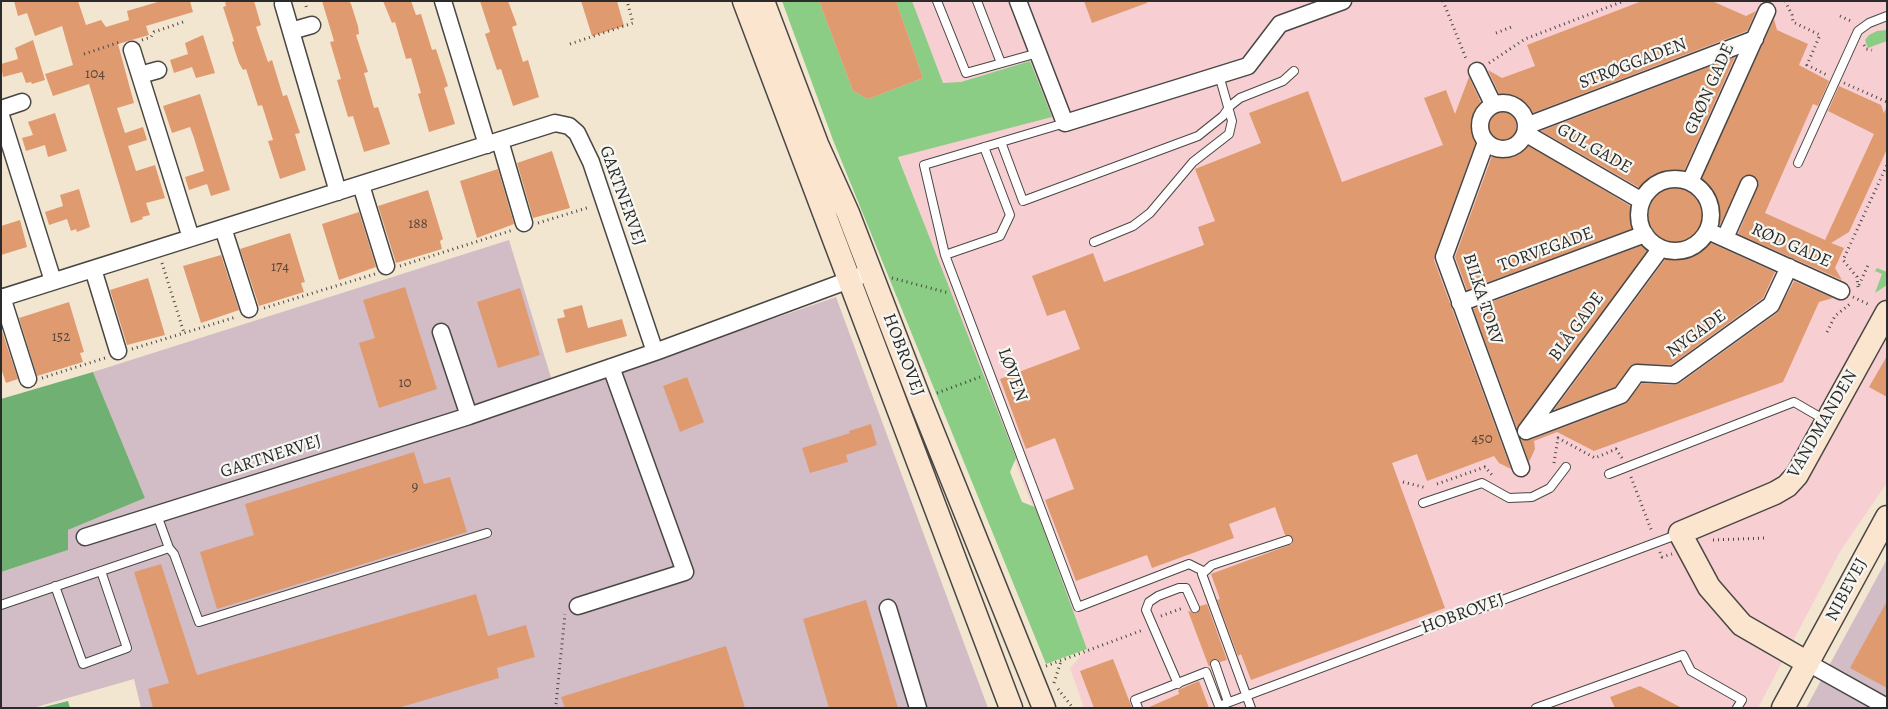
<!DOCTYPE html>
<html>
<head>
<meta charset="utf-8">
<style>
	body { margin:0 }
	#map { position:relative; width:1888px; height:709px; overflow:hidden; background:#f3e6d1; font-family:Alegreya,serif }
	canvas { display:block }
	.frame { position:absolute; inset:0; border:2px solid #2b2b2b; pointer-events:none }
</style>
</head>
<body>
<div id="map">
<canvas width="1888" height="709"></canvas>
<div class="frame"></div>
</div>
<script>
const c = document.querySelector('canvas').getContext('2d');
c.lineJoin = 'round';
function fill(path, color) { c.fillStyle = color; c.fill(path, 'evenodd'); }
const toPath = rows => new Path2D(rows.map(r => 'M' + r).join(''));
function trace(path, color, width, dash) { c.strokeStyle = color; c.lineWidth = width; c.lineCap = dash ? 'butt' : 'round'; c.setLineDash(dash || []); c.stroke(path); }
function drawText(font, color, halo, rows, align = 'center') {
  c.font = font + ' Alegreya,serif'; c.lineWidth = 4.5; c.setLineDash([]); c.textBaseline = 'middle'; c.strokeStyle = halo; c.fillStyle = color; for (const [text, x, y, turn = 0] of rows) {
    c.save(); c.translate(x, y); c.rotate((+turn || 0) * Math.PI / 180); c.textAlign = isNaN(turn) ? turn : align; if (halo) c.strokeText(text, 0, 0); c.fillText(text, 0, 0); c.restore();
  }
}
const built = toPath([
	[815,1,1887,1,1887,483,1841,550,1758,708,1084,708,1070,668,1087,649,898,156,852,102]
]);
const industrial = toPath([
	[509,240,556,394,836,297,988,708,141,708,134,679,33,708,1,708,1,572,68,550,68,530,145,498,93,372],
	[1887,559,1887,708,1806,708]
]);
const green = toPath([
	[782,1,819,1,853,91,868,99,923,78,896,1,912,1,943,83,961,82,1030,61,1052,117,898,157,1016,458,1010,472,1022,502,1035,507,1087,649,1046,664,833,140],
	[1887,30,1887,41,1868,48,1865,40,1869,35,1877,31],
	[1877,268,1887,272,1887,285,1875,293,1882,274,1875,271]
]);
const forest = toPath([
	[93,372,145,498,68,530,68,550,1,572,1,399],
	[68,701,70,708,40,708]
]);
const building = toPath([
	[14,1,78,1,86,25,101,20,106,27,129,20,127,11,161,1,190,1,193,12,146,26,149,35,118,44,134,103,117,108,125,133,143,127,147,140,128,146,136,171,155,165,165,198,146,203,150,215,142,217,143,219,131,223,89,84,53,96,45,74,73,65,62,26,35,36,27,13,18,16],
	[225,1,254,1,261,25,256,27,268,62,272,60,283,96,287,95,300,133,295,134,306,170,280,179,268,141,273,140,262,105,258,106,246,69,243,70,239,63,232,42,234,41,223,7,226,6],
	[322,1,349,1,351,4,358,26,359,34,356,35,368,72,364,73,374,108,378,107,390,144,364,152,353,116,348,117,337,80,341,79,330,42,334,41],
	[383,1,411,1,416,15,421,14,432,50,436,49,448,86,444,88,455,124,429,132,418,94,421,93,411,58,406,59,395,22,392,23],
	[480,1,508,1,517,25,512,27,523,62,528,60,539,97,513,106,501,69,497,70,485,34,490,32],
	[581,1,617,1,624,26,592,36],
	[819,1,896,1,923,78,868,99,853,91],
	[1084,1,1147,1,1147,3,1092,23],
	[1642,1,1712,1,1746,16,1756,11,1747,31,1522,117,1516,124,1517,138,1637,210,1647,210,1652,202,1647,192,1541,131,1735,57,1681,178,1682,187,1685,191,1695,190,1774,19,1777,30,1808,44,1799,65,1829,81,1818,106,1813,104,1765,213,1825,240,1874,134,1828,111,1839,86,1881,105,1884,113,1887,106,1887,149,1849,232,1831,243,1844,248,1835,268,1842,280,1738,234,1759,183,1753,175,1744,176,1720,225,1707,221,1699,226,1698,232,1704,240,1775,272,1763,298,1671,365,1633,364,1615,387,1554,410,1669,254,1671,249,1667,240,1657,239,1517,428,1473,309,1648,243,1653,240,1654,231,1651,226,1642,225,1467,290,1455,257,1496,145,1493,135,1484,132,1477,139,1435,254,1434,260,1511,469,1499,463,1494,456,1427,481,1417,454,1392,463,1445,608,1251,680,1241,654,1238,656,1217,600,1220,599,1211,574,1292,544,1293,538,1285,535,1275,507,1229,524,1234,538,1152,568,1147,555,1076,581,1045,500,1074,489,1055,438,1026,449,1000,379,1080,349,1065,310,1047,316,1032,276,1093,253,1104,282,1204,245,1198,227,1215,221,1195,169,1261,143,1249,113,1308,91,1342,182,1443,145,1424,98,1446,90,1455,114,1469,77,1484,109,1488,112,1497,113,1502,109,1502,100,1488,70,1502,78,1535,66,1527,45],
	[203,35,215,73,196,78,192,67,174,73,170,60,188,54,185,43],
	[33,40,45,80,32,84,31,82,26,83,22,72,3,77,1,64,18,59,15,48],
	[200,94,230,190,211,196,207,184,189,190,185,177,204,171,194,138,190,127,172,133,163,106],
	[55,113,67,151,48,157,45,145,26,151,22,138,33,135,28,122],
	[552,151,570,208,533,218,517,163],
	[498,169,514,224,477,238,460,181],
	[79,189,90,227,77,232,76,229,71,231,67,219,49,225,45,212,63,206,60,195],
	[428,190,443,239,440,241,442,249,396,263,378,206],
	[359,212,376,267,339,280,322,224],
	[20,220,27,247,1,255,1,226],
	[290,233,305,282,301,283,304,292,259,306,240,249],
	[221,255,239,310,201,323,183,266],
	[148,278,165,335,127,345,110,290],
	[1794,281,1833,298,1819,302,1783,382,1594,451,1557,432,1534,441,1535,449,1529,462,1521,440,1530,440,1625,404,1642,383,1673,385,1680,383,1777,313],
	[405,287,437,389,379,408,359,343,375,338,363,300],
	[520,288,540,355,498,368,477,302],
	[69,302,84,352,80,353,83,362,37,376,19,318],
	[582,305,588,328,622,319,627,336,566,353,557,319,565,317,563,310],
	[1,328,18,379,6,383,1,368],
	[1887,356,1887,397,1869,387],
	[687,377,704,422,680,432,663,386],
	[871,424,877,445,846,455,848,462,810,473,802,448,850,433,849,431],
	[414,452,424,484,450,477,467,532,217,609,200,552,254,535,245,504],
	[161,564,197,675,476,594,488,636,526,625,535,657,497,668,499,678,398,708,153,708,148,689,169,683,134,572],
	[866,600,898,708,829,708,803,619],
	[1887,601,1887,688,1850,668],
	[1207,604,1227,660,1220,662,1217,659,1213,659,1209,667,1188,611,1197,613,1200,606],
	[726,646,745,708,565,708,561,697],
	[1113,659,1132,708,1094,708,1080,671],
	[1199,681,1209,708,1147,708,1179,694,1178,690],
	[1640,686,1682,708,1615,708,1610,697]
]);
const path = toPath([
	[305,1,307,10],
	[1443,1,1467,61],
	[1785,1,1792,15,1793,22,1820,35,1807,65,1827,75],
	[1840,16,1853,22],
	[1496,33,1514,26],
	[142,40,151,37,154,32,186,21],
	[570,44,633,23,627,1],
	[1864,45,1866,49,1872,50],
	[84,54,120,42],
	[1489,63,1525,39,1624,1],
	[1844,83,1887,102],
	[538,223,590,207],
	[162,263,184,333],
	[400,266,513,230],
	[892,278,949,293],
	[1859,285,1869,263],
	[1858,287,1857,277,1843,260,1887,165],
	[1853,297,1870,305],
	[264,308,375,274],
	[1827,332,1835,316,1850,304],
	[132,349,236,317],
	[42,378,105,358],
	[937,393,980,377],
	[1554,463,1558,438,1595,458,1616,449,1622,458],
	[1631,477,1652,532],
	[1403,482,1427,488],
	[1437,484,1485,467,1492,475],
	[1713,540,1764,538],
	[1660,552,1662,557,1672,554],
	[1161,616,1183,608],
	[1046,666,1143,630],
	[1054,683,1061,661],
	[1058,689,1073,708],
	[556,704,565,614]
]);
const lane = toPath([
	[937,1,966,73,1038,53],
	[977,1,1001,63],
	[1065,123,924,165,945,255,1078,607,1189,564,1203,571],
	[1001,142,1023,201,1198,136,1223,116,1230,106,1240,98,1283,81,1294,71],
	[1798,163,1858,31,1869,23,1887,16],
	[1094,242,1133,226,1150,213,1193,162,1229,134,1232,121,1219,75],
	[945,255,1000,236,1010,215,984,147],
	[1609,474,1794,402,1825,420],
	[1423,503,1482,483,1509,498,1532,497,1550,488,1566,467],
	[157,515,169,548,174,554,199,622,487,533],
	[55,586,83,664,127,648,101,571],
	[1,605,169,548],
	[1215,664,1228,702],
	[1178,684,1146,610,1149,602,1158,596,1179,588,1186,588,1195,608],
	[1138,708,1135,700,1206,672,1219,706,1679,534],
	[1251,708,1202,574,1212,565,1288,540],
	[1536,708,1683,655,1691,671,1742,700,1737,708]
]);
const street = toPath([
	[443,1,487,145],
	[1018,1,1065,123,1248,66,1280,24,1343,1],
	[283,4,338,192],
	[291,31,312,25],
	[132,50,191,238],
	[1477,71,1493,104],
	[140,75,158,70],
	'1480 126a23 23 0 1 1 46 0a23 23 0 1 1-46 0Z',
	[1,109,22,102],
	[1,116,53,281],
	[1526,126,1755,39],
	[1525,133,1642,201],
	[500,141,524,223],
	[1486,142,1444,257,1521,468],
	'1639 215a36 36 0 1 1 72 0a36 36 0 1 1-72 0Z',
	[1690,182,1767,11],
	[361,185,386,266],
	[223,228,249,309],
	[1708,231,1841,291],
	[1725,238,1749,184],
	[93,269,118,351],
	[2,297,28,379],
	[1,298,555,123,569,126,577,133,591,162,655,352],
	[1460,303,1645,234],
	[441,332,469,416],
	[1526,431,1621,395,1637,373,1674,375,1771,305,1789,267],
	[1526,431,1661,248],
	[85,537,469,416,655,352,860,276],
	[578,606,685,572,611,367],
	[888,608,918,708],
	[1808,663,1887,707]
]);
const secondary = toPath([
	[744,1,1011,708],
	[763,1,817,144,848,213,920,400,1044,708],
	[1808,663,1742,625,1709,587,1680,533,1775,493,1787,486,1797,475,1887,312],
	[1783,708,1887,517]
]);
const numberNames = [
	["104",95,74],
	["188",418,224],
	["174",280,267],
	["152",61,337],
	["10",405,383],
	["450",1482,439],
	["9",415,487]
];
const streetNames = [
	["STRØGGADEN",1633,64,-21],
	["GRØN GADE",1710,89,-66],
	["GUL GADE",1594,149,30],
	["GARTNERVEJ",622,196,70],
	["RØD GADE",1791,246,24],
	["TORVEGADE",1546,250,-20],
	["BILKA TORV",1482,299,72],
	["BLÅ GADE",1577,327,-54],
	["NYGADE",1697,334,-36],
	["HOBROVEJ",903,355,69],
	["LØVEN",1012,375,70],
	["VANDMANDEN",1823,424,-60],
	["GARTNERVEJ",271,457,-18],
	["NIBEVEJ",1847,590,-62],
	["HOBROVEJ",1463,614,-20]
];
fill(built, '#f7cfd2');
fill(industrial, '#d2bdc6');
fill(green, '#8bcd84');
fill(forest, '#70b072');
fill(building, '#e09a70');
trace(lane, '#494744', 10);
trace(street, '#494744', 19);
trace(secondary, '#494744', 25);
trace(path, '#494744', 3, [1, 4]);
trace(lane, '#fff', 8);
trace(street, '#fff', 16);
trace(secondary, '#fbe5cf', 22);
drawText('15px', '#58473c', null, numberNames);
drawText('18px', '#2b2b2b', '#f6f6f2', streetNames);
</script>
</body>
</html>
